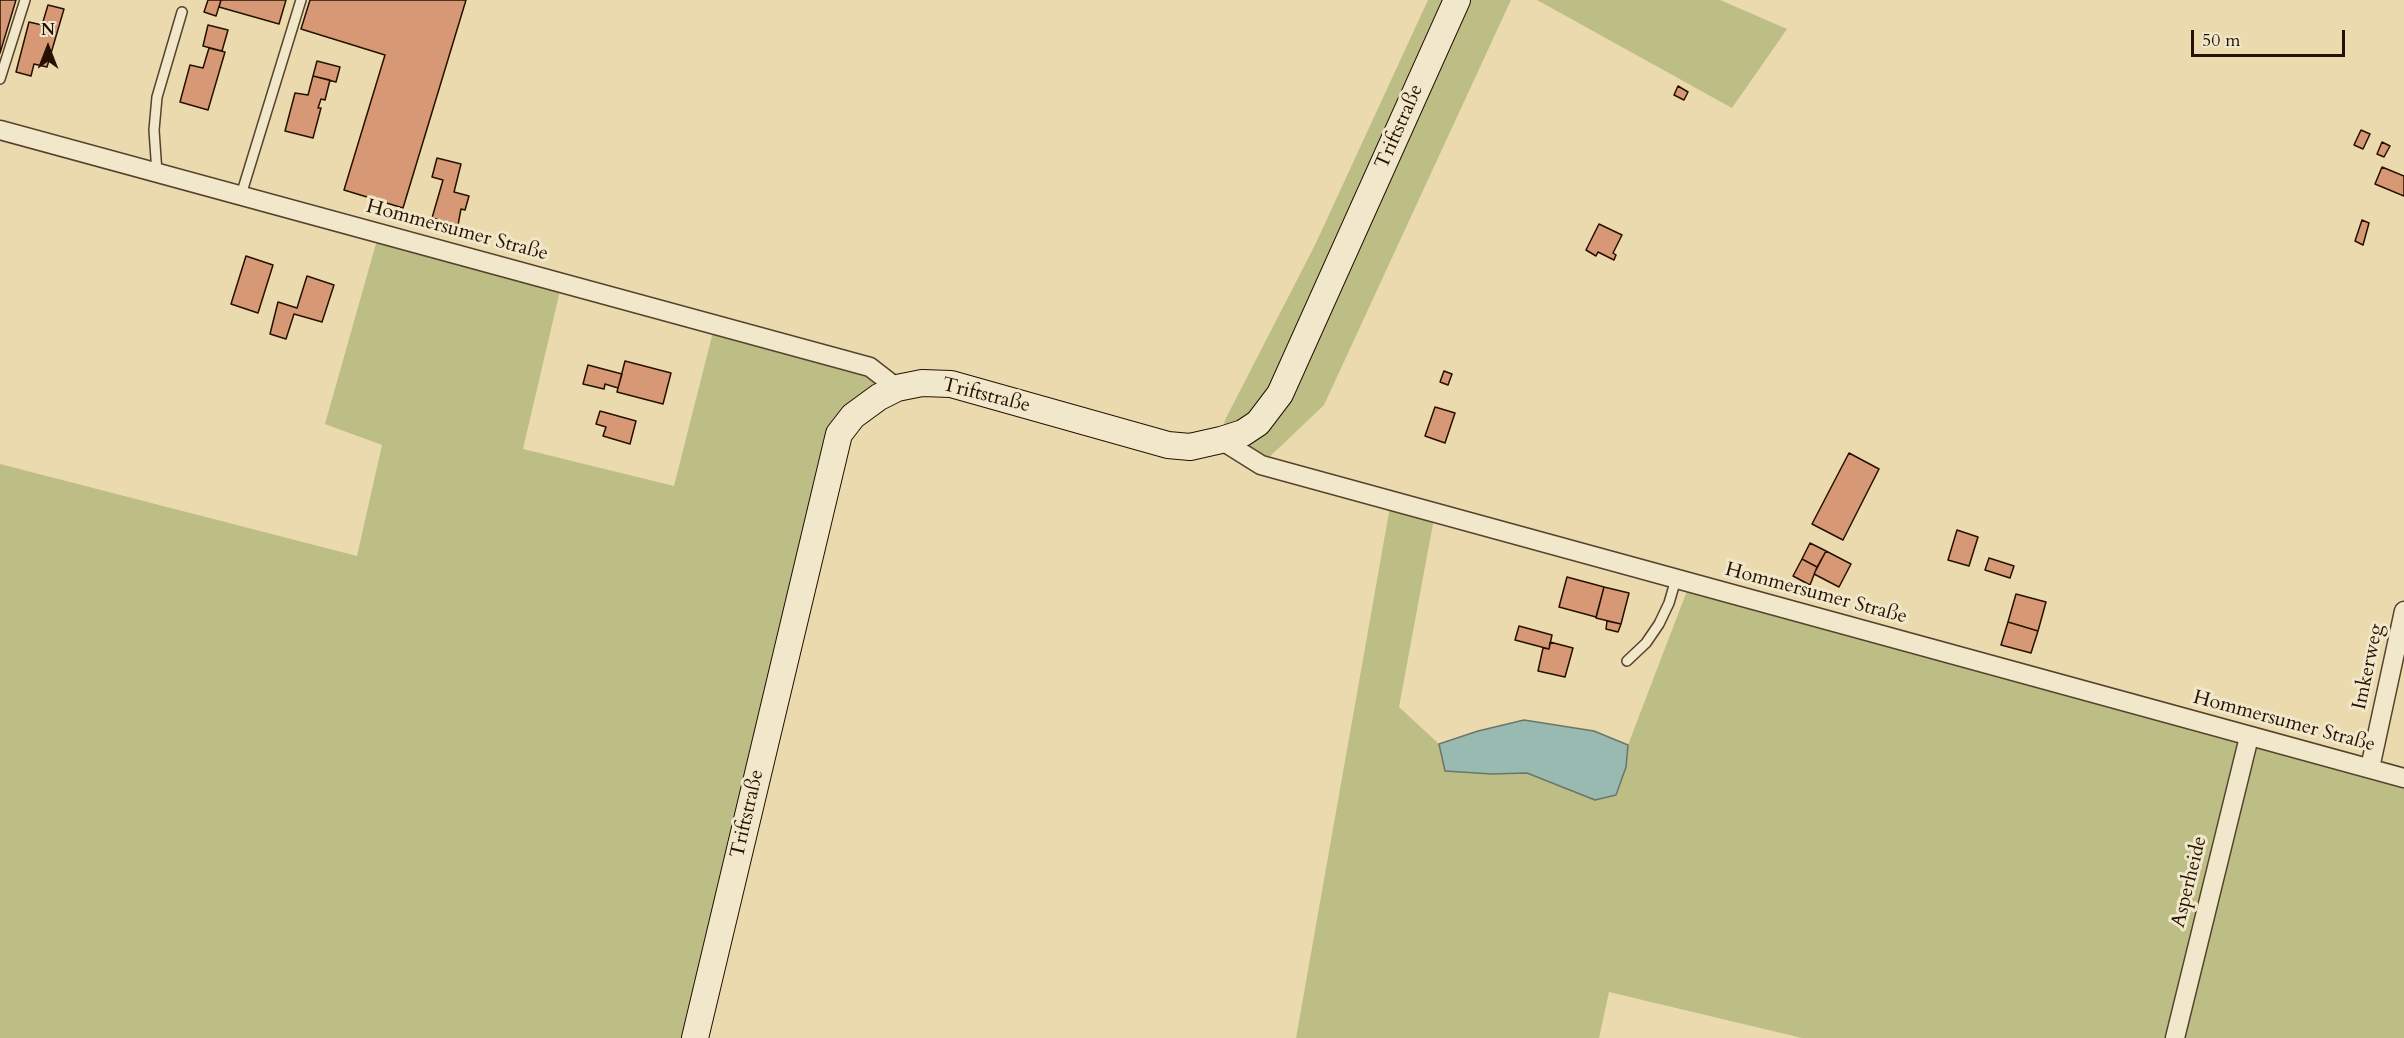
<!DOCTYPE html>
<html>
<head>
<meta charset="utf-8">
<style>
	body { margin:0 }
	#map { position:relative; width:2404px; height:1038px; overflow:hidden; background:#eadaad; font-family:Cardo,serif }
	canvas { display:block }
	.north { position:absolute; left:18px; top:18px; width:60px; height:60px; -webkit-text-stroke:4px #f1e7ca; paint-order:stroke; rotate:0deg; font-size:16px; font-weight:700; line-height:24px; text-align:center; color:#251002 }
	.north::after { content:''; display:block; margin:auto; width:21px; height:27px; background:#251002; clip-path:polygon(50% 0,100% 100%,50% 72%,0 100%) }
	.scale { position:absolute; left:2191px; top:30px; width:154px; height:27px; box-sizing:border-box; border:3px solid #251002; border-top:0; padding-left:8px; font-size:18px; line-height:21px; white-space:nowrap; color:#251002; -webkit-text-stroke:4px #f1e7ca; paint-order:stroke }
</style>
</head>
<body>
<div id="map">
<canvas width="2404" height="1038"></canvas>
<div class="north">N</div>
<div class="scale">50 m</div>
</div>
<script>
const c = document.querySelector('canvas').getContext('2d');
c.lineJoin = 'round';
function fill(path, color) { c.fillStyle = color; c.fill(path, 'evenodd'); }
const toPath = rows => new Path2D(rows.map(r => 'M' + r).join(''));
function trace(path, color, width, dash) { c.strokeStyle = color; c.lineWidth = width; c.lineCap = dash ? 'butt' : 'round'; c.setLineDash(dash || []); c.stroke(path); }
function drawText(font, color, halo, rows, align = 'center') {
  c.font = font + ' Cardo,serif'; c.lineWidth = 6; c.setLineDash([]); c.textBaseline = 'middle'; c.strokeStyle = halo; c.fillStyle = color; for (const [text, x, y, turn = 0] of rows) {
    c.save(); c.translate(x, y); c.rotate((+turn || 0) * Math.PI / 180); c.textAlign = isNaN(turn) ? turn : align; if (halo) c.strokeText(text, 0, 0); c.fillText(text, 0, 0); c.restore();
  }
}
const green = toPath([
	[1428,0,1511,0,1324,405,1261,465,1221,440,1225,420,1315,245],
	[1537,0,1720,0,1787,29,1732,108],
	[379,233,562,282,523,449,674,486,715,324,870,367,897,388,853,416,695,1038,0,1038,0,464,357,556,382,445,325,424],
	[1391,501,1435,513,1399,707,1439,744,1446,771,1492,774,1527,773,1595,800,1626,767,1628,745,1690,583,2404,778,2404,1038,1802,1038,1609,992,1599,1038,1296,1038]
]);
const water = toPath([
	[1524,720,1594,731,1628,745,1626,767,1616,795,1595,800,1527,773,1492,774,1445,771,1439,744,1478,731,1524,720]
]);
const building = toPath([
	[0,0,16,0,0,53,0,0],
	[208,0,221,0,216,16,204,12,208,0],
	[221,0,286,0,279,24,219,7,221,0],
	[310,0,466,0,403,208,344,190,385,55,301,29,310,0],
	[48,5,64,9,47,67,34,64,31,76,16,72,29,22,42,25,48,5],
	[208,25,228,30,222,51,203,46,208,25],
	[209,48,225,52,208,110,180,102,190,65,203,68,209,48],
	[317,61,340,67,336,82,313,76,317,61],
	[313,76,330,80,325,100,321,99,318,108,321,108,313,138,285,131,295,93,308,95,313,76],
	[1678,86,1688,92,1684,100,1674,95,1678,86],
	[2361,130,2370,134,2363,149,2354,145,2361,130],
	[2382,142,2390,146,2384,157,2377,154,2382,142],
	[437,158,461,164,454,192,469,196,465,210,461,209,458,225,432,218,443,180,432,177,437,158],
	[2382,167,2404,176,2404,196,2375,184,2382,167],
	[2362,220,2369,223,2363,245,2355,241,2362,220],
	[1599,224,1622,235,1613,253,1616,255,1614,260,1598,252,1596,256,1586,250,1599,224],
	[246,256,273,265,258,313,231,304,246,256],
	[307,276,334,285,322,322,294,314,286,339,270,334,278,302,297,308,307,276],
	[625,361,671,373,663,404,617,392,625,361],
	[588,365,622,374,618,388,605,384,604,389,583,384,588,365],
	[1444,371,1452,374,1448,385,1440,382,1444,371],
	[1435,407,1455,413,1445,443,1425,436,1435,407],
	[600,411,636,421,630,444,603,436,606,427,596,424,600,411],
	[1849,453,1879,469,1843,540,1812,524,1849,453],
	[1957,530,1978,537,1969,566,1948,560,1957,530],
	[1810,543,1826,551,1817,567,1802,559,1810,543],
	[1826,551,1851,564,1839,587,1814,574,1826,551],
	[1989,558,2014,566,2010,578,1985,570,1989,558],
	[1802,559,1817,567,1810,585,1793,576,1802,559],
	[1567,577,1604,587,1596,617,1559,607,1567,577],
	[1604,587,1629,593,1621,624,1596,618,1604,587],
	[2016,594,2046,602,2038,631,2008,622,2016,594],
	[1607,621,1621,624,1618,632,1606,629,1607,621],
	[2008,622,2038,631,2031,653,2001,645,2008,622],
	[1519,626,1552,635,1549,649,1515,640,1519,626],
	[1550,642,1573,648,1565,677,1538,671,1543,648,1549,649,1550,642]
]);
const lane = toPath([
	[0,79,25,0],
	[157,173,154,130,157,97,182,12],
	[241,195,301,0],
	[1627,661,1646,643,1659,624,1669,603,1676,579]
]);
const street = toPath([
	[0,130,870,367,897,388],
	[1221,440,1261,465,2404,778],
	[2370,768,2404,611],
	[2175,1038,2249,737]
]);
const secondary = toPath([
	[695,1038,839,434,853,416,879,397,897,388,922,383,951,384,1168,445,1190,447,1221,440,1243,433,1258,423,1280,394,1457,0]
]);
const streetNames = [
	["Triftstraße",1400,127,-66],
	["Hommersumer Straße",457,231,15],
	["Triftstraße",986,396,14],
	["Hommersumer Straße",1816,594,15],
	["Imkerweg",2369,667,-78],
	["Hommersumer Straße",2284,722,15],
	["Triftstraße",748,814,-77],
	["Asperheide",2190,882,-76]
];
fill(green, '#bcbe86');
fill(water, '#98bab0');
trace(water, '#6a766a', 1.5);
fill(building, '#d79975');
trace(building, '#251002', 1.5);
trace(lane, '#56422d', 12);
trace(street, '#56422d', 21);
trace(secondary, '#251002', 28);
trace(lane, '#f1e7ca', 9);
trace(street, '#f1e7ca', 18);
trace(secondary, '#f1e7ca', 26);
drawText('20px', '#251002', '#f1e7ca', streetNames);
</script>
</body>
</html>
